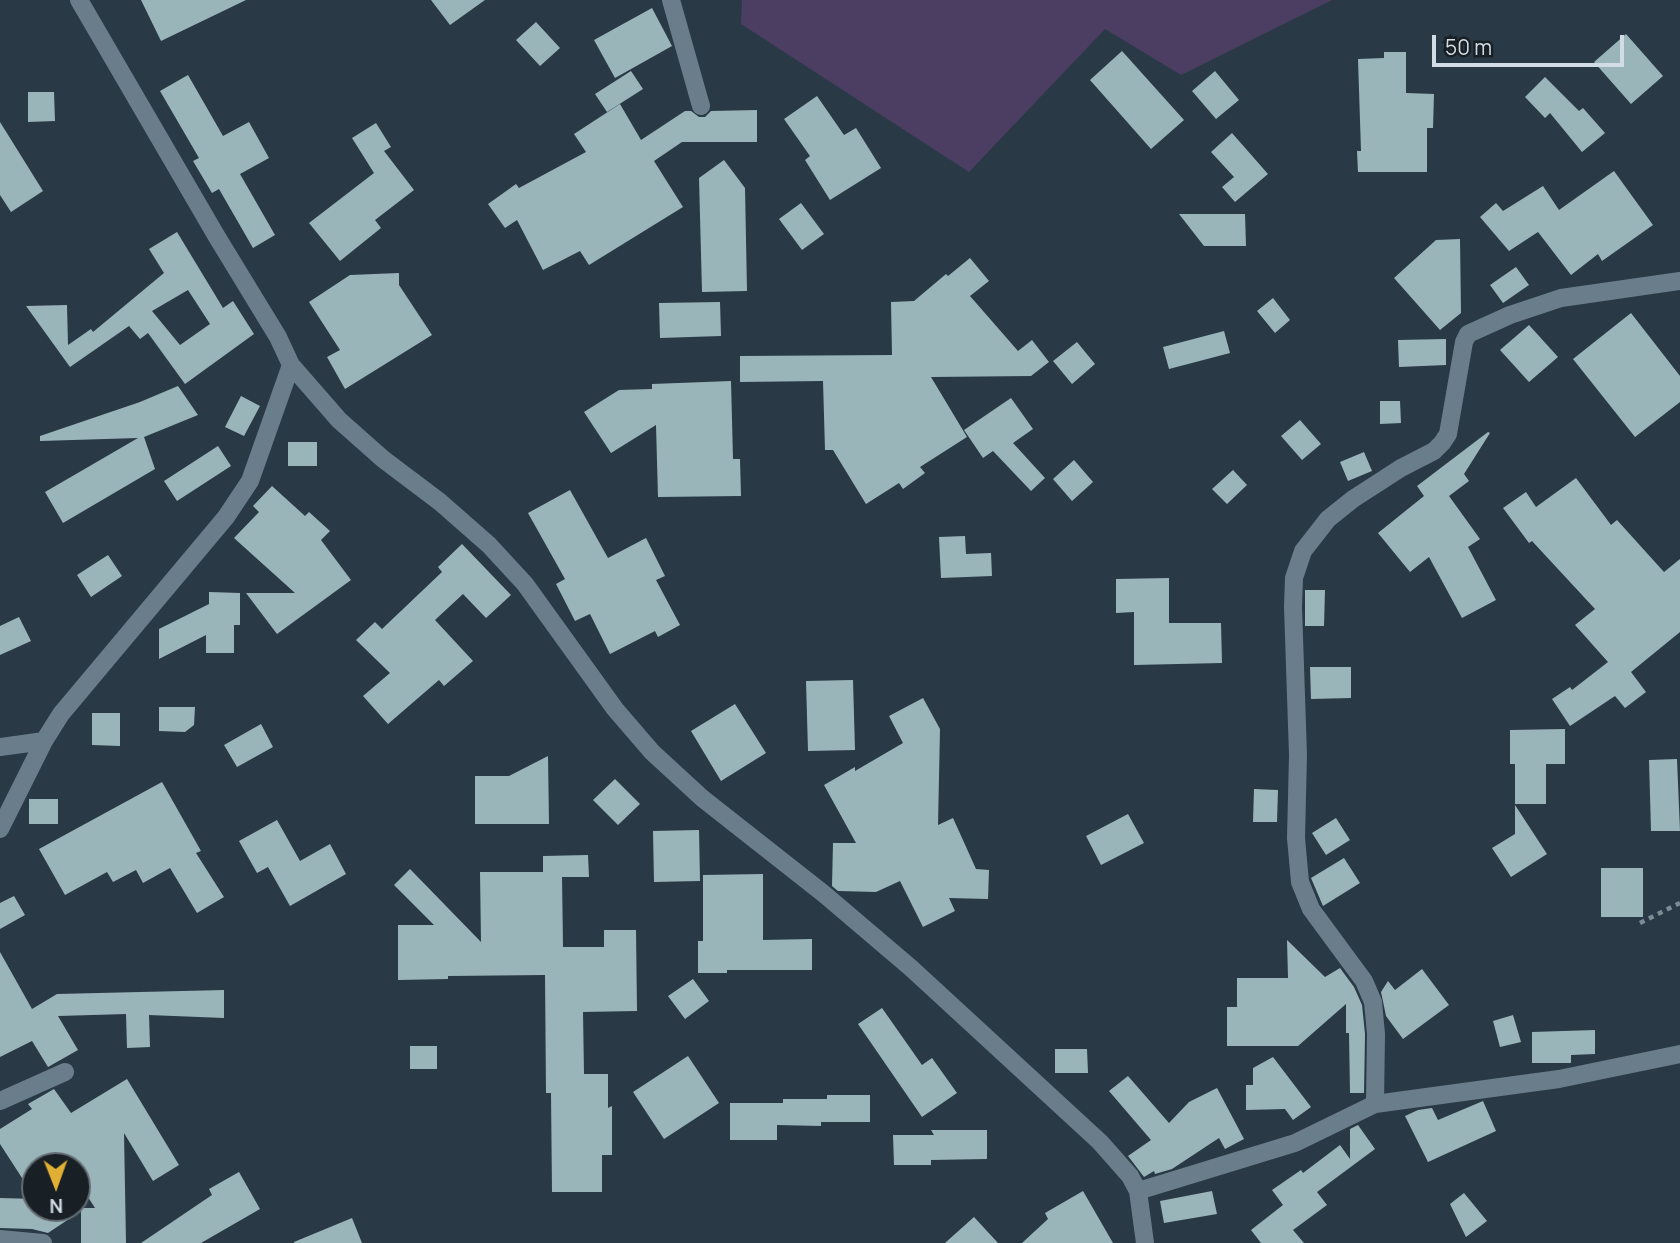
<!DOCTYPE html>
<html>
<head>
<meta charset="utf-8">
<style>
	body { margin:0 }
	#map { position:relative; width:1680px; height:1243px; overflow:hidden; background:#293a46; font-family:Manrope,sans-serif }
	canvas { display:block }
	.north { position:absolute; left:21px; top:1152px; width:70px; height:70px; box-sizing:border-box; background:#182025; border:2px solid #626b71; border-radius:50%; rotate:179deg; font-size:19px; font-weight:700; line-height:28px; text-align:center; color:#d2dce4 }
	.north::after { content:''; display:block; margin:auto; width:24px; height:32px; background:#e1af34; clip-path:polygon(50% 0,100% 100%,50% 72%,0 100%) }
	.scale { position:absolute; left:1432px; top:35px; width:192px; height:32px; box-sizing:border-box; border:4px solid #d2dce4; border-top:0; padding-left:9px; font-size:21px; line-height:24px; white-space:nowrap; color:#d2dce4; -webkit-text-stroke:5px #182025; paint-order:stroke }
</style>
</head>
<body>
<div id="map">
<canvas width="1680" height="1243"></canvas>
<div class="north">N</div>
<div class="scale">50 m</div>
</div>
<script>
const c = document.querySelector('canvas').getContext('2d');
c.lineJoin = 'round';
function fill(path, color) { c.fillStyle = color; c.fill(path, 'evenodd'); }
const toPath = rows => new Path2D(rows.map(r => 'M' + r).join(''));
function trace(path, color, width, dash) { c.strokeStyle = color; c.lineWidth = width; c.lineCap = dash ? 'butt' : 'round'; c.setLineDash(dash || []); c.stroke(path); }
const green = toPath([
	[742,0,1332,0,1181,75,1105,29,969,172,741,24]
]);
const building = toPath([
	[141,0,246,0,161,41],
	[431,0,485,0,450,25],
	[652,8,672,46,615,78,594,40],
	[536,22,560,48,540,66,516,40],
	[1626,34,1663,76,1631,104,1594,62],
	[1122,51,1184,120,1151,149,1090,80],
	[1384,52,1406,52,1406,93,1434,94,1433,128,1427,128,1427,172,1358,172,1357,151,1361,151,1358,59,1384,58],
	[631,71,643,89,607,112,595,94],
	[1215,71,1239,100,1216,119,1192,91],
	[188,75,223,136,249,122,269,158,240,174,275,235,253,248,219,189,212,193,193,161,199,158,160,91],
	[1545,77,1579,111,1583,108,1605,133,1582,152,1550,113,1545,118,1525,97],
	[28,92,54,92,55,121,28,122],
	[817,96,844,135,856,128,881,168,830,200,805,160,810,156,784,119],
	[620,104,641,140,685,111,691,111,699,117,705,117,711,111,757,110,757,142,682,142,654,161,683,207,589,265,580,251,543,270,517,220,505,228,488,204,516,184,519,188,586,152,574,134],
	[0,122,43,191,11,212,0,195],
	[376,123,391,147,384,151,414,190,375,220,381,228,340,261,309,223,374,173,352,138],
	[1232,133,1268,174,1235,202,1222,187,1234,177,1211,152],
	[724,160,745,188,747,291,702,292,699,178],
	[1614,171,1653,225,1602,261,1598,254,1571,275,1538,232,1509,251,1480,217,1496,203,1503,211,1543,186,1559,210],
	[801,203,824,234,802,250,779,219],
	[1179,214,1245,214,1246,246,1204,246],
	[177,232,223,308,233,301,254,334,185,384,148,333,140,339,129,326,70,367,26,306,67,305,68,345,91,329,93,332,164,273,149,249],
	[188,290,210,324,180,345,152,311],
	[1460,239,1461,313,1440,330,1394,278,1436,240],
	[970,258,989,281,970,296,1018,351,1032,340,1049,362,1031,376,931,377,967,437,920,467,925,473,903,489,899,483,866,504,833,450,825,450,823,381,740,382,740,356,892,355,891,302,914,301,946,274,948,276],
	[1516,267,1529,285,1503,303,1490,285],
	[399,273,399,285,432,335,345,389,327,357,340,350,309,302,350,275],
	[1273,298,1290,320,1275,333,1257,311],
	[720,302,721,336,660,338,659,303],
	[1631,313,1680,376,1680,402,1635,437,1573,359],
	[1529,325,1558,357,1529,382,1500,350],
	[1224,331,1230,353,1169,369,1163,347],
	[1446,339,1446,365,1399,367,1398,340],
	[1077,342,1095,364,1072,384,1053,361],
	[731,381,733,459,740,459,741,496,658,497,656,425,611,453,584,412,619,390,652,389,652,384],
	[178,386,198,415,144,437,155,469,63,523,45,492,138,438,40,441,40,436,140,402],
	[241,396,260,406,244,436,225,427],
	[1011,398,1033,429,1013,443,1045,478,1031,491,993,451,983,458,964,430],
	[1380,401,1400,401,1401,423,1380,424],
	[1300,420,1321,444,1302,460,1281,436],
	[1488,432,1490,433,1464,474,1469,481,1449,496,1480,539,1468,547,1496,600,1462,618,1429,557,1410,572,1378,533,1424,496,1417,486],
	[288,442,317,442,317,466,288,466],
	[218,446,231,466,177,501,164,481],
	[1364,452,1372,471,1348,481,1340,462],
	[1074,460,1093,482,1072,501,1053,479],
	[1233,470,1247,485,1227,504,1212,489],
	[1576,478,1611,525,1617,520,1664,572,1680,559,1680,632,1631,672,1646,692,1625,708,1615,696,1570,726,1552,699,1570,687,1572,690,1608,662,1575,625,1595,609,1532,541,1529,543,1503,508,1526,492,1536,507],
	[272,486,305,516,309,512,330,531,321,540,351,580,277,634,246,593,295,593,234,538,259,512,253,506],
	[570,490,608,558,646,538,665,576,656,580,680,625,658,637,655,631,610,654,590,614,575,621,556,584,565,579,528,513],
	[965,536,966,554,991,553,992,576,941,578,939,537],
	[462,544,511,595,486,618,463,594,435,620,473,661,444,686,439,680,388,724,363,696,390,673,356,640,375,622,382,629,442,572,438,567],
	[108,555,122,576,91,597,77,575],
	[1169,578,1169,623,1221,623,1222,663,1134,665,1134,612,1116,613,1116,579],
	[1305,590,1325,590,1324,626,1305,626],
	[209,592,240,593,240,625,234,625,234,653,206,653,206,635,159,659,159,629,209,604],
	[19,617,31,641,0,655,0,626],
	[1310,667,1351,667,1351,698,1311,699],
	[853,680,855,750,808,751,806,681],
	[923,698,940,729,938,825,953,818,976,869,989,870,988,899,949,898,955,911,923,927,900,881,876,892,838,891,832,886,833,843,856,843,824,785,855,767,855,771,903,743,889,716],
	[735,704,766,753,721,781,691,731],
	[159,707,195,707,194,725,185,732,159,731],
	[92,713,120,713,120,746,92,745],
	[261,724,273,747,237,767,224,745],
	[1565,729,1565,764,1546,764,1546,804,1515,804,1515,764,1510,764,1510,730],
	[548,756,549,824,475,824,475,776,509,776],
	[1677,759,1680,831,1651,831,1649,760],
	[615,779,640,804,618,825,593,800],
	[162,782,201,851,196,853,224,897,197,913,170,868,143,883,136,870,113,882,107,872,65,895,39,849],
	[1254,789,1278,790,1277,822,1253,822],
	[29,799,58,799,58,824,29,824],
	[1515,805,1547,854,1511,877,1492,848,1515,834],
	[1128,814,1144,843,1101,865,1086,836],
	[1336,818,1350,840,1326,855,1312,833],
	[277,820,300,861,330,844,346,874,290,906,268,867,257,873,239,841],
	[699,830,700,881,654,882,653,831],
	[588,855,589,877,562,877,563,947,604,947,604,930,636,930,637,1011,583,1012,584,1074,608,1074,608,1108,612,1106,612,1155,602,1155,602,1192,552,1192,551,1093,546,1093,545,975,448,976,448,979,398,980,398,925,434,925,394,885,410,869,481,942,480,872,543,872,543,856],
	[1344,858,1360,883,1323,906,1311,878],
	[1601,868,1643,868,1643,917,1601,917],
	[763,874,763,940,812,939,812,970,727,970,727,973,698,973,698,941,703,941,703,875],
	[14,896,25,915,0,929,0,903],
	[1287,940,1325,977,1340,968,1354,987,1362,1005,1365,1034,1364,1093,1350,1093,1349,1033,1346,1033,1346,1004,1298,1046,1227,1046,1227,1007,1237,1007,1237,978,1288,978],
	[0,952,32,1009,57,994,224,990,224,1018,149,1015,150,1047,127,1048,126,1014,58,1016,78,1050,48,1067,32,1041,0,1057],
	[1422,969,1449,1005,1403,1039,1386,1016,1381,992,1388,981,1395,990],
	[693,979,709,1001,685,1019,668,996],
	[882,1008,922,1065,932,1058,957,1093,922,1117,858,1024],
	[1513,1015,1521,1042,1500,1047,1493,1021],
	[1595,1030,1595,1054,1571,1055,1571,1063,1532,1063,1532,1032],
	[410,1046,437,1046,437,1069,410,1069],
	[1055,1049,1087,1049,1088,1073,1055,1073],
	[688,1056,719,1103,664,1139,633,1092],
	[1273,1057,1311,1107,1293,1120,1285,1109,1246,1110,1246,1085,1253,1085,1253,1068],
	[1128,1076,1169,1123,1189,1102,1217,1088,1244,1139,1225,1149,1219,1138,1172,1169,1155,1174,1154,1171,1144,1177,1128,1156,1151,1140,1109,1091],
	[127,1079,179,1165,153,1181,124,1133,126,1243,81,1243,81,1211,48,1233,32,1229,0,1228,0,1198,35,1199,35,1208,95,1208,77,1180,77,1166,35,1166,35,1198,0,1144,0,1129,32,1109,28,1104,54,1089,71,1113],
	[827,1095,870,1095,870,1122,821,1122,821,1126,777,1125,777,1140,730,1140,730,1103,783,1103,783,1099,827,1099],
	[1483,1101,1496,1131,1428,1162,1405,1116,1418,1110,1432,1108,1438,1120],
	[1358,1125,1375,1149,1317,1192,1327,1205,1293,1230,1304,1243,1261,1243,1251,1230,1283,1205,1272,1190,1301,1170,1303,1173,1340,1145,1350,1159,1350,1129],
	[931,1130,987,1130,987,1159,931,1160,931,1165,894,1165,893,1135,934,1135],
	[239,1172,260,1209,201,1243,141,1243,212,1195,209,1189],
	[1083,1191,1113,1243,1022,1243,1048,1219,1045,1213],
	[1212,1191,1217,1214,1164,1223,1160,1201],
	[1464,1193,1487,1221,1466,1237,1450,1204],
	[974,1217,998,1243,945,1243],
	[352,1218,362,1243,294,1243,294,1242]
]);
const path = toPath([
	[1640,923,1680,903]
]);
const street = toPath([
	[79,0,217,237,278,337,291,365,339,420,383,459,440,502,489,545,525,584,615,709,652,752,702,798,824,894,911,968,1100,1142,1130,1176,1138,1191,1145,1243],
	[671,0,701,106],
	[0,747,44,741],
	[0,829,44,741,61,714,226,517,250,481,291,365],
	[0,1101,65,1072],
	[1375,1104,1376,1034,1373,1002,1364,981,1311,909,1300,882,1296,838,1298,755,1293,607,1294,578,1303,551,1328,519,1353,499,1401,468,1434,451,1442,443,1448,434,1464,342,1468,334,1510,315,1561,298,1680,281],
	[1138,1191,1295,1143,1375,1104,1559,1079,1680,1054],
	[0,1239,43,1243]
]);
fill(green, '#4c3d62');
fill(building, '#9ab5ba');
trace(path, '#7d8b95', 4.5, [5, 5]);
trace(street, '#6a7d8a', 18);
</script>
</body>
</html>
